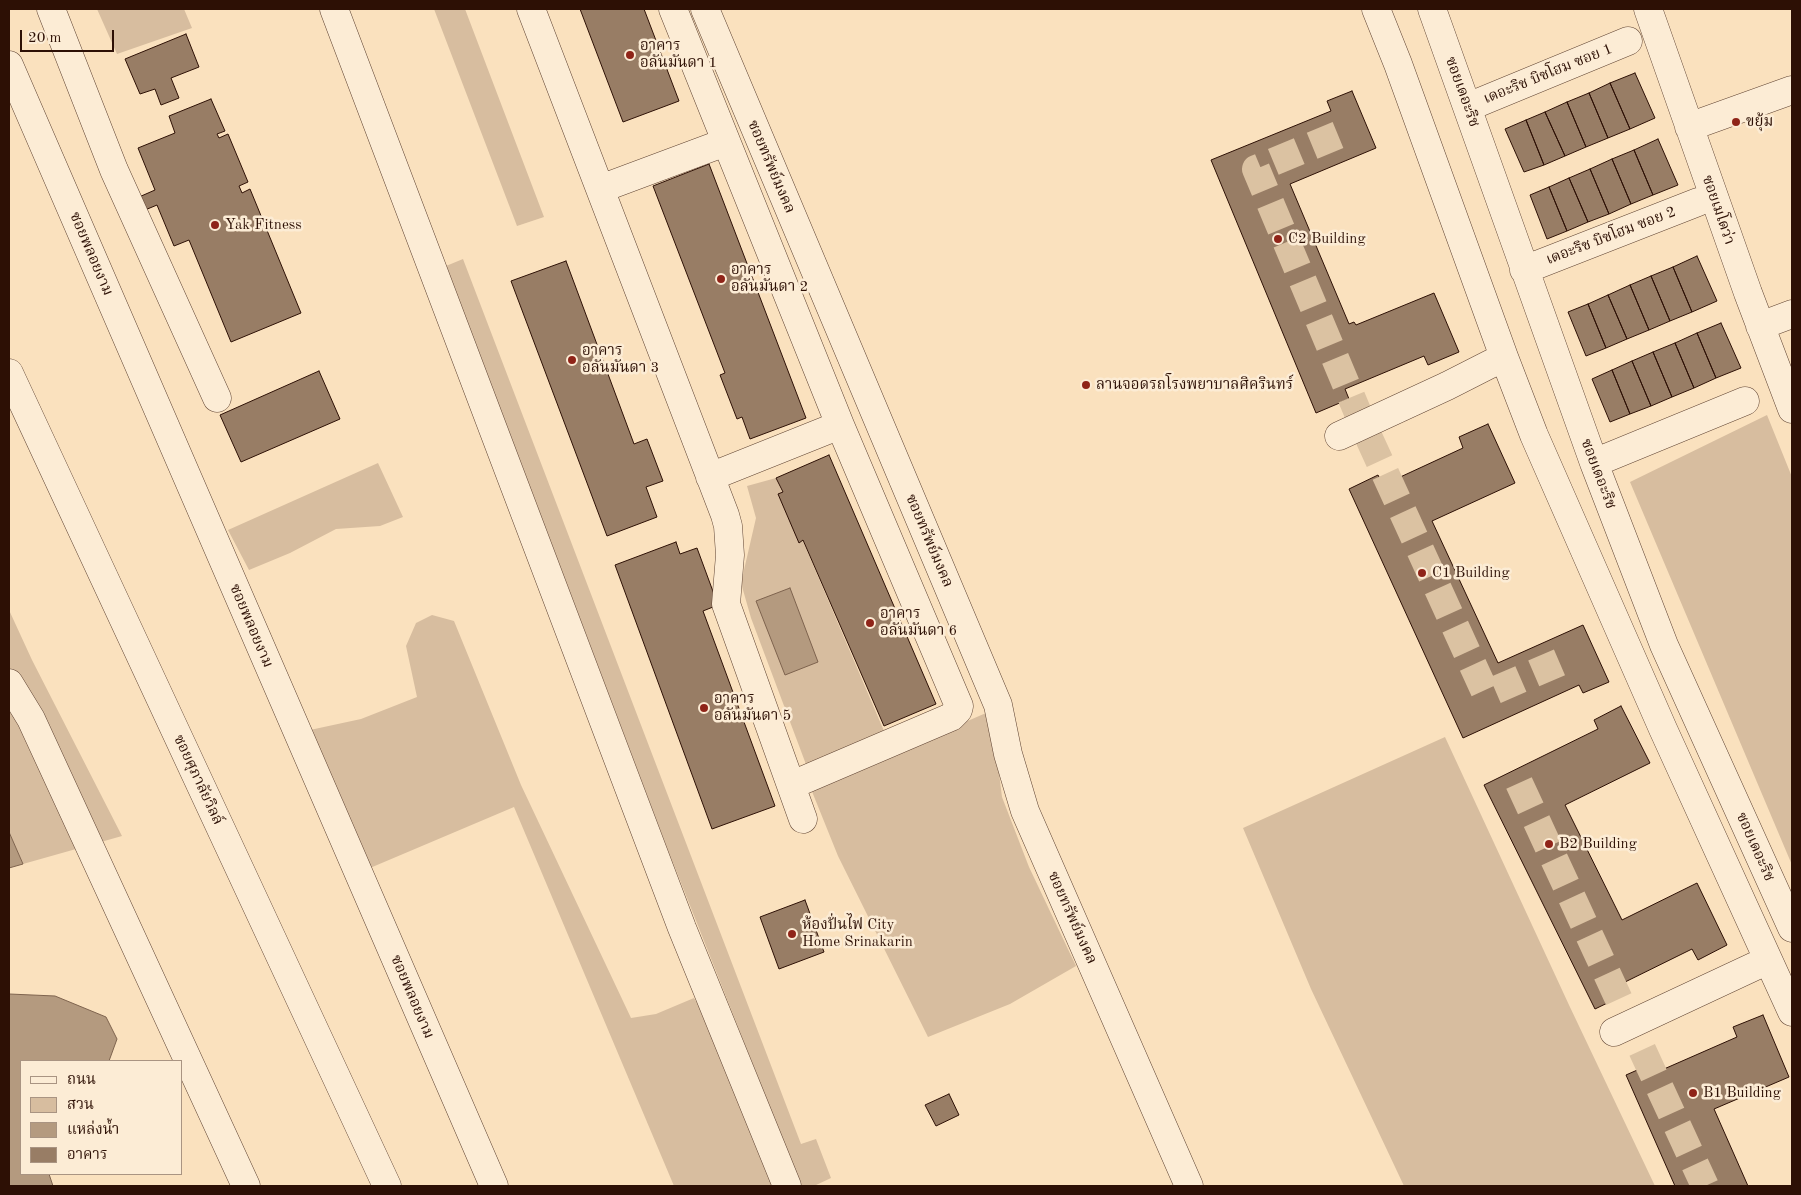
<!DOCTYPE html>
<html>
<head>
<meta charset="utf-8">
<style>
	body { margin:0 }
	#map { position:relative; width:1801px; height:1195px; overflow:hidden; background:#fae1be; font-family:"Old Standard TT","Noto Serif Thai",serif }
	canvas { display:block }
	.frame { position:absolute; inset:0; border:10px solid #2d1005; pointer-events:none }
	.legend { position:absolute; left:20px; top:1060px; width:162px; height:115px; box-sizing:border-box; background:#fcecd5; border:1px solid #a99482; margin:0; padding:6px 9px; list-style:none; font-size:15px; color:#2d1005 }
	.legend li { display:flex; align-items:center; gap:10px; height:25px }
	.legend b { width:25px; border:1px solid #a99482 }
	.scale { position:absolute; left:20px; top:30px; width:94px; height:22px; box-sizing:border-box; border:2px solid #2d1005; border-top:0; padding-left:6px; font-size:15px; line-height:18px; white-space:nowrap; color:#2d1005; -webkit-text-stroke:4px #fcecd5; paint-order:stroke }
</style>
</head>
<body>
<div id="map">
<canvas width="1801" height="1195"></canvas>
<div class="frame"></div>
<ul class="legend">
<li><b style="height:6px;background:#fcecd5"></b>ถนน</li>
<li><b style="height:14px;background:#d7bd9f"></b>สวน</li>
<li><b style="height:14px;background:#b49a7f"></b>แหล่งน้ำ</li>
<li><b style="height:14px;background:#987d65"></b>อาคาร</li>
</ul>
<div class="scale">20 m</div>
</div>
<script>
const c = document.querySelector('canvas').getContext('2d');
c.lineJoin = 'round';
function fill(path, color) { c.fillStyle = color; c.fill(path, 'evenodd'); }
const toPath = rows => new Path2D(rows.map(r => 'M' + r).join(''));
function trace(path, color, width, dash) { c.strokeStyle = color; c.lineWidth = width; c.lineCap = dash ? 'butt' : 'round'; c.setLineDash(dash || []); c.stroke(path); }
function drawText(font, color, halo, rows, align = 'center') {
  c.font = font + ' "Old Standard TT","Noto Serif Thai",serif'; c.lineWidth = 5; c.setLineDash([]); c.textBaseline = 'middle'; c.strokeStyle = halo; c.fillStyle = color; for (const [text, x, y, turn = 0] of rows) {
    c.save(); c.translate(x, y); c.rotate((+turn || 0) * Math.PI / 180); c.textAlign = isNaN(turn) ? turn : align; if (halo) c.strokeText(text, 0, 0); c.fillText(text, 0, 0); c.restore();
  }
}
const green = toPath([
	[97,9,184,9,192,28,117,54],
	[434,9,465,9,544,217,517,226],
	[463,259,801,1144,816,1139,831,1178,814,1186,801,1186,668,850,446,266],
	[1767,415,1792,477,1792,865,1630,482],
	[378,463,403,517,380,526,336,529,290,553,249,570,228,530],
	[776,478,887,738,807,767,751,618,741,583,756,518,747,486],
	[9,610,32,660,122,836,23,864,9,832],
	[432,615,454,621,521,785,631,1018,656,1014,694,998,714,1031,778,1186,674,1186,514,807,370,868,310,730,361,719,417,697,406,646,416,623],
	[986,713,997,757,1002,797,1029,867,1076,966,1010,1004,928,1037,838,856,811,789],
	[1445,737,1569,1005,1655,1186,1404,1186,1311,989,1243,828]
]);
const water = toPath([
	[790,588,818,662,785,675,756,601,790,588],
	[9,832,23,864,9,868,9,832],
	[9,994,55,996,106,1017,117,1039,109,1061,21,1061,21,1174,49,1174,53,1186,9,1186,9,994]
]);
const building = toPath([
	[580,9,644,9,679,101,623,122,580,9],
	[186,34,199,67,171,78,179,98,161,105,155,89,140,94,125,59,186,34],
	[1635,73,1655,118,1630,129,1610,83,1635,73],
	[1610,83,1630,129,1608,138,1589,93,1610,83],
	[1352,91,1376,148,1290,184,1349,324,1354,322,1356,325,1434,293,1459,352,1428,365,1424,356,1345,389,1349,399,1316,413,1211,160,1331,111,1327,101,1352,91],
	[1589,93,1608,138,1586,147,1567,102,1589,93],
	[211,99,225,131,217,134,219,138,228,134,248,182,239,186,242,193,250,189,301,313,231,342,189,240,174,246,157,205,145,210,139,197,155,190,138,148,175,133,169,116,211,99],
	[1567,102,1586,147,1565,156,1545,112,1567,102],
	[1545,112,1565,156,1544,165,1526,120,1545,112],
	[1526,120,1544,165,1524,172,1505,129,1526,120],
	[1658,139,1678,185,1653,195,1634,150,1658,139],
	[1634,150,1653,195,1631,204,1612,159,1634,150],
	[1612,159,1631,204,1609,214,1590,169,1612,159],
	[709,164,806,418,750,439,742,417,737,419,720,375,725,373,653,186,709,164],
	[1590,169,1609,214,1588,222,1569,178,1590,169],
	[1569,178,1588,222,1567,231,1549,187,1569,178],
	[1549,187,1567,231,1547,239,1530,195,1549,187],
	[1697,256,1717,301,1692,312,1673,267,1697,256],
	[566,261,634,444,647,439,663,481,646,487,657,517,607,536,511,281,566,261],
	[1673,267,1692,312,1670,321,1651,276,1673,267],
	[1651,276,1670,321,1649,330,1630,285,1651,276],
	[1630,285,1649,330,1627,339,1608,295,1630,285],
	[1608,295,1627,339,1606,348,1588,304,1608,295],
	[1588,304,1606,348,1586,356,1568,312,1588,304],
	[1721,323,1741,368,1716,378,1697,333,1721,323],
	[1697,333,1716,378,1694,388,1675,343,1697,333],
	[1675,343,1694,388,1672,397,1653,352,1675,343],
	[1653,352,1672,397,1651,406,1632,361,1653,352],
	[1632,361,1651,406,1630,414,1612,370,1632,361],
	[1612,370,1630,414,1610,422,1592,379,1612,370],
	[319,371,340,419,241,462,220,415,319,371],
	[1488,424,1515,483,1432,521,1498,663,1583,625,1609,682,1583,693,1579,685,1463,738,1349,489,1378,475,1383,485,1463,448,1459,437,1488,424],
	[829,455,936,704,884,726,803,540,799,543,778,494,783,492,776,478,829,455],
	[676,542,680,554,697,548,718,605,703,611,775,806,712,829,615,565,676,542],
	[1621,706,1650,763,1565,805,1622,920,1697,883,1727,945,1698,960,1692,949,1621,984,1626,994,1595,1009,1484,785,1598,729,1594,720,1621,706],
	[805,900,824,952,779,969,760,917,805,900],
	[1763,1015,1789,1077,1714,1109,1748,1186,1675,1186,1626,1075,1660,1060,1664,1069,1737,1037,1733,1027,1763,1015],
	[949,1094,959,1115,936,1126,925,1105,949,1094]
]);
const minorTunnel = toPath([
	[1338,135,1256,169,1363,425,1486,694,1572,657],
	[1519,783,1705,1186]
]);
const minor = toPath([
	[51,9,114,170,217,398],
	[334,9,682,928,787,1186],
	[531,9,725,515,728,526,730,555,726,604,803,819],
	[673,9,840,425,959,706,958,710,951,717,792,785],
	[705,9,998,705,1008,754,1025,811,1189,1186],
	[1376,9,1398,64,1504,357,1534,435,1663,729,1792,1012],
	[1432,9,1594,463,1664,645,1792,928],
	[1648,9,1748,293,1792,409],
	[9,65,494,1186],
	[1468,107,1628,41],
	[1689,127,1792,90],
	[600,189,726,142],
	[1524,270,1698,202],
	[1760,326,1792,314],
	[9,373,387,1186],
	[1339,436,1447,386,1504,357],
	[1594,463,1745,401],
	[710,477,840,425],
	[9,683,31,719,246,1186],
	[1614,1032,1768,960]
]);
const markers = [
	[630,55,5,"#8f2418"],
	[1736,122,5,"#8f2418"],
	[215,225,5,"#8f2418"],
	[1278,239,5,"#8f2418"],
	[721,279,5,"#8f2418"],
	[572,360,5,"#8f2418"],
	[1086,385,5,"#8f2418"],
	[1422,573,5,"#8f2418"],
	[870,623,5,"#8f2418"],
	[704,708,5,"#8f2418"],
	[1549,844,5,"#8f2418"],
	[792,934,5,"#8f2418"],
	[1693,1093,5,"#8f2418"]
];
const poiNames = [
	["อาคาร",640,46],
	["อลันมันดา 1",640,63],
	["ขยุ้ม",1746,122],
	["Yak Fitness",225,225],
	["C2 Building",1288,239],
	["อาคาร",731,270],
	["อลันมันดา 2",731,287],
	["อาคาร",582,351],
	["อลันมันดา 3",582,368],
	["ลานจอดรถโรงพยาบาลศิครินทร์",1096,385],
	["C1 Building",1432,573],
	["อาคาร",880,614],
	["อลันมันดา 6",880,631],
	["อาคาร",714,699],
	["อลันมันดา 5",714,716],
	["B2 Building",1559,844],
	["ห้องปั่นไฟ City",802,925],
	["Home Srinakarin",802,942],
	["B1 Building",1703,1093]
];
const streetNames = [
	["เดอะริช บิซโฮม ซอย 1",1548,74,-22],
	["ซอยเดอะริช",1462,92,70],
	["ซอยทรัพย์มงคล",771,167,67],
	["ซอยเมโดว่า",1718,210,71],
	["เดอะริช บิซโฮม ซอย 2",1611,236,-21],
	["ซอยพลอยงาม",91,254,67],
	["ซอยเดอะริช",1598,474,69],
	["ซอยทรัพย์มงคล",929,541,67],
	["ซอยพลอยงาม",251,626,67],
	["ซอยศุภาลัยวิลล์",198,780,65],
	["ซอยเดอะริช",1755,847,66],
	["ซอยทรัพย์มงคล",1072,918,66],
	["ซอยพลอยงาม",412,997,67]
];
fill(green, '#d7bd9f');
fill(water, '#b49a7f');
trace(water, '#7e634e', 1);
fill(building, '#987d65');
trace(building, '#2d1005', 1);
trace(minorTunnel, '#dbc2a2', 28, [28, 14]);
trace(minor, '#604433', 29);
trace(minor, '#fcecd5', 28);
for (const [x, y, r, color] of markers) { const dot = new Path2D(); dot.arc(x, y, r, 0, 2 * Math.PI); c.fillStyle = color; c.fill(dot); trace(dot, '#fcecd5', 2); }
drawText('15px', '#2d1005', '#fcecd5', poiNames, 'left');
drawText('15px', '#2d1005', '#fcecd5', streetNames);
</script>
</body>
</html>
